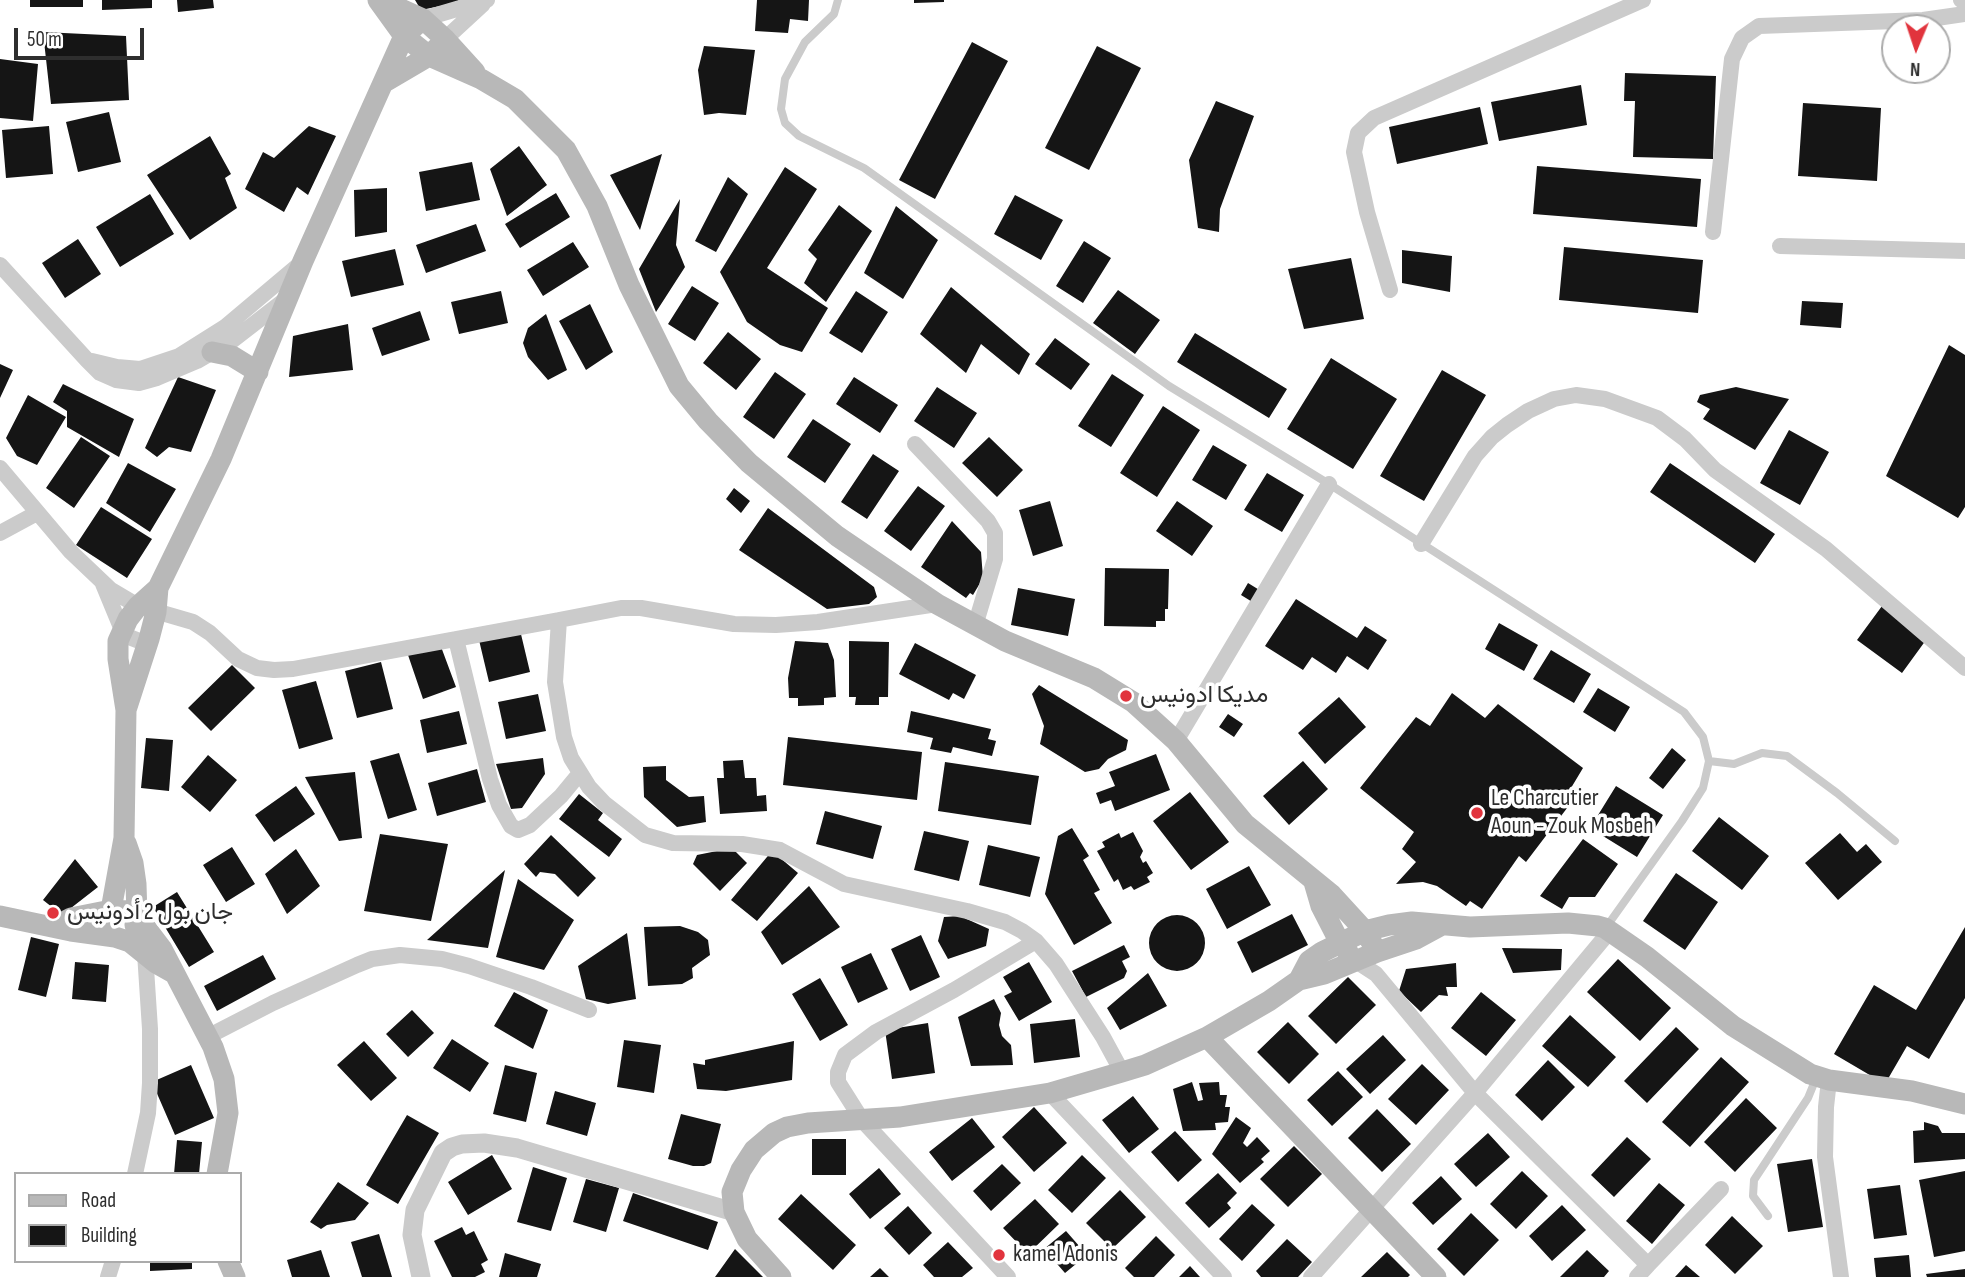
<!DOCTYPE html>
<html>
<head>
<meta charset="utf-8">
<style>
	body { margin:0 }
	#map { position:relative; width:1965px; height:1277px; overflow:hidden; background:#fff; font-family:"Sofia Sans Condensed",sans-serif }
	canvas { display:block }
	.legend { position:absolute; left:14px; top:1172px; width:228px; height:91px; box-sizing:border-box; background:#fff; border:2px solid #ababab; margin:0; padding:9px 12px; list-style:none; font-size:21px; color:#2e2e2e }
	.legend li { display:flex; align-items:center; gap:14px; height:35px }
	.legend b { width:35px; border:2px solid #ababab }
	.north { position:absolute; left:1881px; top:14px; width:70px; height:70px; box-sizing:border-box; background:#fff; border:2px solid #ababab; border-radius:50%; rotate:182deg; font-size:19px; font-weight:700; line-height:28px; text-align:center; color:#2e2e2e }
	.north::after { content:''; display:block; margin:auto; width:24px; height:32px; background:#e1343d; clip-path:polygon(50% 0,100% 100%,50% 72%,0 100%) }
	.scale { position:absolute; left:14px; top:28px; width:130px; height:32px; box-sizing:border-box; border:4px solid #2e2e2e; border-top:0; padding-left:9px; font-size:21px; line-height:24px; white-space:nowrap; color:#2e2e2e; -webkit-text-stroke:5px #fff; paint-order:stroke }
</style>
</head>
<body>
<div id="map">
<canvas width="1965" height="1277"></canvas>
<ul class="legend">
<li><b style="height:9px;background:#b8b8b8"></b>Road</li>
<li><b style="height:19px;background:#151515"></b>Building</li>
</ul>
<div class="north">N</div>
<div class="scale">50 m</div>
</div>
<script>
const c = document.querySelector('canvas').getContext('2d');
c.lineJoin = 'round';
function fill(path, color) { c.fillStyle = color; c.fill(path, 'evenodd'); }
const toPath = rows => new Path2D(rows.map(r => 'M' + r).join(''));
function trace(path, color, width, dash) { c.strokeStyle = color; c.lineWidth = width; c.lineCap = dash ? 'butt' : 'round'; c.setLineDash(dash || []); c.stroke(path); }
function drawText(font, color, halo, rows, align = 'center') {
  c.font = font + ' "Sofia Sans Condensed",Vazirmatn,sans-serif'; c.lineWidth = 7; c.setLineDash([]); c.textBaseline = 'middle'; c.strokeStyle = halo; c.fillStyle = color; for (const [text, x, y, turn = 0] of rows) {
    c.save(); c.translate(x, y); c.rotate((+turn || 0) * Math.PI / 180); c.textAlign = isNaN(turn) ? turn : align; if (halo) c.strokeText(text, 0, 0); c.fillText(text, 0, 0); c.restore();
  }
}
const building = toPath([
	[30,0,83,0,83,7,30,7],
	[102,0,152,0,152,8,102,10],
	[177,0,213,0,214,8,178,12],
	[415,0,458,0,460,2,421,10],
	[757,0,809,0,808,21,790,19,788,33,755,31],
	[914,0,944,0,944,2,914,3],
	[43,32,126,36,129,100,51,104],
	[972,42,1008,61,935,199,899,180],
	[704,46,755,50,746,115,719,113,704,115,698,70],
	[1097,46,1141,68,1089,170,1045,148],
	[0,59,38,64,33,121,0,118],
	[1625,73,1716,76,1713,159,1633,157,1635,101,1624,101],
	[1581,85,1587,125,1499,141,1491,102],
	[1216,101,1254,116,1220,209,1219,232,1198,228,1189,160],
	[1803,103,1881,108,1877,181,1798,176],
	[1480,107,1488,144,1397,164,1389,127],
	[109,112,121,162,78,172,66,122],
	[49,126,53,174,6,178,2,130],
	[309,126,336,136,308,195,297,187,284,212,245,189,263,152,274,158],
	[210,136,231,174,225,178,237,208,190,240,147,175],
	[519,146,547,185,507,216,490,169],
	[662,154,640,230,610,175],
	[472,162,480,200,426,211,419,172],
	[1537,166,1701,179,1697,227,1533,214],
	[785,167,817,189,767,268,828,308,802,352,780,345,747,322,720,272],
	[728,177,748,194,716,252,695,241],
	[387,188,387,232,355,237,354,190],
	[556,193,570,217,520,248,505,224],
	[150,194,174,234,120,267,96,227],
	[1015,195,1063,220,1041,260,994,234],
	[680,199,676,245,685,267,656,312,639,269],
	[839,205,872,231,826,302,804,283,817,259,808,250],
	[896,206,938,240,903,299,864,273],
	[476,224,486,251,426,273,416,245],
	[78,239,101,274,65,298,42,263],
	[1084,241,1111,258,1083,303,1056,286],
	[573,242,589,267,543,296,527,270],
	[1564,247,1703,260,1698,313,1559,300],
	[395,249,404,285,351,297,342,261],
	[1402,250,1452,256,1450,292,1402,283],
	[1351,258,1364,319,1304,329,1288,269],
	[692,286,719,303,695,341,668,324],
	[951,287,1030,354,1019,375,981,344,966,373,920,334],
	[1118,290,1160,320,1135,354,1093,323],
	[501,291,508,323,459,334,451,302],
	[856,291,888,312,862,353,829,333],
	[1802,301,1843,303,1841,328,1800,325],
	[590,304,613,352,586,370,559,321],
	[420,311,430,340,382,356,372,328],
	[546,314,567,370,548,380,528,357,523,343,528,328],
	[348,324,353,370,289,377,293,336],
	[728,332,761,359,736,390,703,363],
	[1195,333,1287,389,1269,418,1177,362],
	[1055,338,1090,364,1071,390,1035,364],
	[1949,345,1965,355,1965,507,1958,518,1886,476],
	[1331,358,1397,399,1353,469,1287,429],
	[0,364,13,370,0,398],
	[1442,370,1486,395,1424,501,1380,476],
	[775,372,806,394,774,439,743,417],
	[1112,374,1144,395,1111,447,1078,426],
	[178,377,216,390,191,452,169,447,157,457,145,448],
	[854,377,898,405,880,433,836,404],
	[63,384,134,419,119,457,67,427,67,411,53,402],
	[937,387,977,413,954,448,914,421],
	[1736,387,1789,399,1755,450,1703,419,1710,409,1697,402,1700,395],
	[28,395,66,417,37,465,17,456,6,438],
	[1163,406,1200,430,1157,497,1120,473],
	[813,419,851,444,825,483,787,457],
	[1789,430,1829,452,1800,505,1760,483],
	[81,437,110,456,74,508,46,488],
	[989,437,1023,470,997,497,962,463],
	[1213,445,1247,465,1226,500,1192,480],
	[873,454,899,471,867,519,841,502],
	[128,463,176,489,150,532,106,503],
	[1670,463,1775,534,1755,563,1650,492],
	[1267,473,1304,495,1282,532,1244,510],
	[918,486,945,506,911,551,884,531],
	[734,488,750,501,741,513,726,499],
	[1050,501,1063,546,1033,556,1019,510],
	[1177,501,1213,526,1192,556,1156,531],
	[101,507,152,539,127,578,76,545],
	[768,508,874,587,877,597,869,604,827,609,739,550],
	[952,521,981,552,983,578,973,595,970,593,966,598,921,567],
	[1105,568,1169,569,1168,609,1165,609,1165,621,1156,621,1156,627,1104,626],
	[1248,583,1261,591,1254,603,1241,595],
	[1018,588,1075,599,1068,636,1011,625],
	[1296,599,1357,638,1365,626,1387,640,1368,670,1347,656,1336,673,1312,657,1303,670,1265,646],
	[1882,606,1926,640,1902,673,1857,640],
	[1499,623,1538,645,1524,671,1485,649],
	[520,630,530,672,489,682,479,640],
	[795,641,828,643,834,660,836,697,824,698,824,705,798,706,798,698,789,698,788,678],
	[849,641,889,642,888,697,879,697,879,705,855,705,856,697,849,697],
	[915,643,976,675,964,699,953,693,949,700,899,674],
	[440,644,456,687,423,699,408,655],
	[1551,650,1591,674,1574,703,1533,679],
	[381,662,393,709,357,718,345,671],
	[232,665,255,688,211,731,188,708],
	[316,681,333,739,299,749,282,690],
	[1039,685,1128,740,1126,750,1108,759,1099,769,1085,772,1040,744,1044,726,1032,694],
	[1598,688,1630,707,1615,732,1583,712],
	[1452,693,1485,718,1498,704,1583,768,1571,788,1577,795,1526,862,1519,856,1482,909,1470,901,1466,906,1437,886,1423,882,1396,884,1416,862,1402,849,1414,832,1360,788,1416,717,1430,726],
	[538,694,546,731,506,739,498,702],
	[1339,697,1366,727,1325,764,1298,733],
	[459,711,467,744,427,753,420,720],
	[911,711,991,729,988,739,996,741,992,756,953,747,951,753,930,749,933,738,907,732],
	[1228,714,1243,724,1234,737,1219,727],
	[788,737,922,752,917,800,783,785],
	[146,738,173,740,169,791,141,788],
	[1672,748,1686,760,1663,789,1649,778],
	[399,753,417,810,388,819,370,761],
	[1156,754,1170,790,1115,811,1111,800,1100,804,1096,793,1115,786,1109,772],
	[208,755,237,780,210,812,181,787],
	[543,758,545,774,522,808,511,809,496,764],
	[743,760,745,778,756,778,757,796,766,795,767,811,720,814,717,778,724,778,723,761],
	[1303,761,1328,789,1289,825,1263,796],
	[945,762,1039,776,1031,825,938,811],
	[666,766,666,780,689,797,704,796,706,822,677,827,644,797,643,767],
	[477,769,486,802,437,816,428,783],
	[355,772,362,838,339,841,305,777],
	[296,786,315,814,274,842,255,815],
	[1616,786,1663,815,1637,857,1590,828],
	[1190,792,1229,842,1191,870,1153,821],
	[579,794,603,813,598,820,622,839,609,857,559,819],
	[825,811,882,826,873,859,816,844],
	[1719,817,1769,856,1742,890,1692,851],
	[1072,828,1089,856,1083,860,1100,890,1094,893,1112,923,1074,945,1045,894,1058,836],
	[924,831,969,841,959,881,914,870],
	[1133,832,1143,851,1140,857,1143,863,1146,861,1153,873,1147,877,1150,882,1134,890,1131,886,1123,890,1118,879,1114,882,1097,851,1105,847,1102,842,1119,833,1121,838],
	[1840,833,1857,852,1866,844,1882,862,1838,900,1805,863],
	[380,834,448,844,431,921,364,911],
	[551,835,596,878,578,897,555,874,540,872,536,877,524,864],
	[1583,839,1618,864,1595,897,1569,897,1562,909,1540,896],
	[988,845,1040,857,1030,897,979,885],
	[232,847,255,884,226,902,203,865],
	[732,848,747,863,720,891,693,864,697,855],
	[296,849,320,886,287,914,265,874],
	[772,851,798,873,757,921,731,900],
	[75,859,98,887,62,915,43,900],
	[1249,866,1271,905,1227,929,1206,889],
	[505,870,488,948,427,940],
	[1676,873,1718,902,1685,950,1643,921],
	[518,879,574,920,544,970,496,957],
	[809,886,840,927,782,965,761,932],
	[177,892,214,952,189,967,153,907],
	[1292,914,1308,945,1252,973,1237,942],
	'1149 943a28 28 0 1 1 56 0a28 28 0 1 1-56 0Z',
	[960,916,989,929,986,946,948,959,938,941,944,917],
	[680,926,698,932,708,940,710,955,692,968,693,978,682,984,648,986,644,927],
	[1965,927,1965,998,1929,1059,1907,1046,1885,1084,1834,1054,1874,985,1916,1010],
	[627,933,636,999,608,1004,586,999,578,966],
	[921,935,940,977,910,991,891,949],
	[31,937,59,944,46,997,18,990],
	[1124,945,1130,957,1122,961,1127,971,1124,978,1086,997,1072,971],
	[1502,948,1562,949,1561,970,1513,973],
	[871,953,888,989,858,1003,841,967],
	[263,955,276,979,217,1011,204,986],
	[1618,959,1671,1008,1640,1041,1587,992],
	[75,962,109,965,106,1002,72,999],
	[1029,962,1052,1002,1019,1021,1004,996,1012,992,1003,977],
	[1456,963,1457,987,1446,987,1448,996,1439,995,1421,1012,1399,991,1406,969],
	[1148,973,1167,1006,1120,1030,1107,1008],
	[1348,977,1376,1005,1336,1044,1308,1016],
	[820,978,848,1025,820,1041,792,994],
	[514,992,548,1010,533,1049,494,1026],
	[1481,992,1516,1020,1486,1056,1451,1028],
	[994,999,1001,1013,999,1025,1002,1036,1011,1045,1013,1065,971,1066,958,1017],
	[412,1010,434,1033,408,1057,386,1034],
	[1570,1015,1616,1057,1588,1087,1542,1046],
	[1075,1019,1080,1057,1034,1063,1030,1024],
	[1288,1022,1319,1054,1289,1084,1257,1052],
	[928,1023,935,1073,892,1079,885,1030],
	[1676,1027,1699,1049,1647,1103,1624,1081],
	[1383,1035,1406,1060,1370,1094,1346,1069],
	[452,1039,489,1063,470,1092,433,1068],
	[624,1040,661,1045,654,1093,617,1087],
	[364,1041,397,1078,371,1101,337,1065],
	[794,1041,792,1080,726,1091,697,1089,693,1063,705,1065,705,1060],
	[1721,1057,1749,1082,1690,1147,1662,1122],
	[1548,1060,1575,1087,1542,1121,1515,1095],
	[1422,1064,1449,1090,1416,1125,1388,1099],
	[191,1065,214,1118,175,1135,152,1082],
	[505,1065,537,1073,526,1122,493,1114],
	[1338,1071,1363,1097,1332,1126,1307,1100],
	[1192,1082,1198,1101,1203,1100,1199,1083,1219,1082,1220,1095,1227,1095,1225,1107,1230,1107,1228,1122,1215,1123,1216,1130,1183,1131,1173,1089],
	[555,1091,596,1103,587,1136,546,1124],
	[1133,1096,1159,1129,1129,1153,1102,1120],
	[1746,1098,1777,1128,1735,1172,1704,1142],
	[1034,1107,1067,1143,1034,1172,1002,1137],
	[1377,1109,1411,1144,1382,1172,1348,1138],
	[681,1114,721,1124,711,1163,704,1166,693,1166,668,1159],
	[407,1115,439,1133,398,1204,366,1185],
	[1236,1117,1251,1128,1243,1143,1247,1147,1257,1137,1270,1151,1261,1159,1264,1162,1240,1183,1212,1154],
	[972,1118,995,1147,952,1181,929,1152],
	[1924,1122,1938,1126,1942,1133,1965,1133,1965,1159,1914,1163,1913,1131,1924,1130],
	[1175,1131,1202,1160,1178,1182,1151,1152],
	[1488,1133,1510,1157,1476,1187,1454,1164],
	[1627,1137,1651,1159,1614,1197,1591,1175],
	[812,1139,846,1139,846,1175,812,1175],
	[177,1140,202,1142,199,1174,174,1174],
	[1294,1146,1322,1174,1288,1207,1260,1179],
	[492,1155,512,1189,468,1215,448,1182],
	[1082,1155,1106,1178,1072,1213,1048,1190],
	[1812,1159,1823,1227,1788,1232,1777,1164],
	[1002,1164,1021,1183,991,1211,973,1191],
	[533,1167,567,1178,551,1231,517,1222],
	[879,1168,901,1194,870,1219,849,1194],
	[1522,1171,1548,1196,1516,1229,1490,1204],
	[1965,1171,1965,1251,1934,1257,1919,1180],
	[1218,1173,1237,1193,1227,1203,1231,1208,1209,1228,1185,1203],
	[1441,1176,1462,1199,1433,1225,1412,1203],
	[586,1179,619,1188,606,1232,573,1222],
	[338,1182,369,1203,355,1220,327,1225,321,1229,310,1222],
	[1659,1183,1685,1205,1652,1244,1626,1221],
	[1900,1185,1907,1235,1874,1239,1867,1189],
	[1120,1190,1146,1217,1112,1249,1086,1223],
	[633,1193,718,1222,708,1250,623,1221],
	[801,1194,856,1245,833,1270,778,1219],
	[1035,1199,1059,1224,1028,1254,1003,1228],
	[1252,1204,1275,1225,1242,1261,1219,1239],
	[1562,1205,1586,1230,1552,1261,1529,1236],
	[908,1206,932,1233,909,1255,884,1228],
	[1471,1213,1499,1240,1464,1276,1437,1249],
	[1732,1216,1763,1246,1735,1274,1705,1245],
	[462,1227,466,1235,474,1231,488,1260,481,1264,485,1272,475,1277,452,1277,434,1241],
	[1066,1231,1087,1255,1065,1273,1044,1249],
	[379,1234,392,1277,362,1277,351,1242],
	[1156,1236,1175,1255,1154,1277,1134,1277,1125,1268],
	[1287,1239,1312,1262,1298,1277,1261,1277,1256,1271],
	[948,1242,973,1268,962,1277,934,1277,923,1265],
	[735,1249,763,1277,715,1277],
	[321,1250,330,1277,292,1277,287,1260],
	[1587,1250,1609,1271,1604,1277,1560,1277],
	[1387,1252,1410,1275,1408,1277,1361,1277],
	[505,1253,541,1264,537,1277,499,1277],
	[1909,1255,1911,1277,1876,1277,1874,1258],
	[150,1261,192,1261,192,1269,150,1271],
	[1686,1265,1700,1277,1675,1277],
	[1190,1266,1200,1277,1179,1277],
	[880,1268,889,1277,870,1277],
	[1965,1269,1965,1277,1927,1277,1926,1274]
]);
const service = toPath([
	[838,0,834,14,805,42,785,79,781,109,785,123,799,136,864,168,1169,386,1329,484,1684,712,1703,737,1709,761,1703,788,1682,821,1607,926],
	[1709,761,1734,764,1762,753,1787,756,1837,793,1895,841],
	[1768,1216,1753,1196,1754,1180,1808,1098,1817,1076]
]);
const minor = toPath([
	[1961,0,1965,2],
	[423,19,487,0],
	[445,39,483,4],
	[1713,232,1732,59,1742,38,1759,26,1923,20,1965,14],
	[1780,246,1965,251],
	[0,265,87,360,100,373,116,380,139,383,157,378,197,361,233,340,286,299],
	[1390,290,1367,212,1354,152,1358,133,1374,118,1643,0],
	[92,361,117,367,140,369,179,356,225,327,301,263],
	[915,444,988,521,995,533,995,559,975,626],
	[0,468,71,552,111,590,138,606,193,622,210,633,238,659,257,668,274,670,293,669,559,620],
	[0,533,37,513],
	[1421,544,1475,456,1492,437,1507,425,1528,411,1554,399,1576,395,1605,399,1657,418,1685,439,1715,470,1826,549,1965,668],
	[103,584,122,630,129,637,147,644],
	[937,604,818,622,776,625,734,624,641,608,621,608,559,620,555,682,564,737,571,758,589,787,604,803,645,835,673,843,742,844,780,850,844,884,967,911,1005,922,1022,931,1036,941,1056,964,1103,1037,1122,1072],
	[456,639,490,779,499,805,511,826,518,830,530,825,561,796,580,773],
	[1176,741,1329,484],
	[1356,961,1376,974,1475,1093,1648,1265,1637,1277],
	[207,1037,273,1003,357,965,372,959,400,955,442,959,469,966,531,987,589,1010],
	[1829,1080,1826,1107,1825,1157,1841,1277],
	[1050,1093,1224,1277],
	[135,1174,148,1113,150,1083,150,1029,145,953],
	[1648,1265,1721,1189],
	[108,1277,113,1261],
	[1008,1277,862,1120,838,1082,838,1072,845,1055,876,1032,954,990,1036,941],
	[1311,1277,1475,1093,1610,931]
]);
const tertiary = toPath([
	[421,1277,412,1235,415,1210,443,1153,452,1147,462,1144,484,1143,517,1148,734,1212]
]);
const secondary = toPath([
	[378,0,404,36,429,56,481,79,515,99,566,150,597,206,629,285,679,386,708,421,749,463,837,536,937,604,1005,641,1094,678,1133,702,1176,741,1245,824,1332,895,1365,931,1377,952],
	[381,0,423,19,445,39,475,72],
	[383,83,429,56,437,48],
	[212,352,232,356,258,372],
	[126,710,149,639,156,612,158,588,221,459,303,261,404,36,423,19],
	[126,843,133,863,136,884,137,916,135,925],
	[1314,882,1321,906,1340,943,1348,952],
	[0,916,71,931,115,937,130,942,156,963,172,972],
	[54,927,71,918,111,910,130,911,137,916,162,949,213,1047,224,1079,228,1113,217,1174],
	[103,934,111,910,124,838,126,710,118,659,118,641,128,619,138,606,158,588],
	[1299,980,1309,961,1322,952,1365,931,1389,925,1412,922,1470,927,1568,923,1598,926,1605,928,1647,957,1733,1026,1810,1074,1829,1080,1912,1091,1965,1104],
	[1207,1037,1436,1277],
	[228,1261,235,1277],
	[781,1277,747,1239,734,1212,732,1192,741,1170,754,1150,774,1133,787,1127,808,1123,900,1117,1050,1093,1122,1072,1145,1065,1207,1037,1269,1001,1299,980,1324,974,1377,952,1416,939,1440,926]
]);
const markers = [
	[1126,696,7,"#e1343d"],
	[1477,813,7,"#e1343d"],
	[53,913,7,"#e1343d"],
	[999,1255,7,"#e1343d"]
];
const poiNames = [
	["مديكا ادونيس",1140,696],
	["Le Charcutier",1491,799],
	["Aoun - Zouk Mosbeh",1491,827],
	["جان بول 2 أدونيس",67,913],
	["kamel Adonis",1013,1255]
];
fill(building, '#151515');
trace(service, '#cbcbcb', 8);
trace(minor, '#cbcbcb', 16);
trace(tertiary, '#cbcbcb', 19);
trace(secondary, '#b8b8b8', 21);
for (const [x, y, r, color] of markers) { const dot = new Path2D(); dot.arc(x, y, r, 0, 2 * Math.PI); c.fillStyle = color; c.fill(dot); trace(dot, '#fff', 2.5); }
drawText('24px', '#2e2e2e', '#fff', poiNames, 'left');
</script>
</body>
</html>
